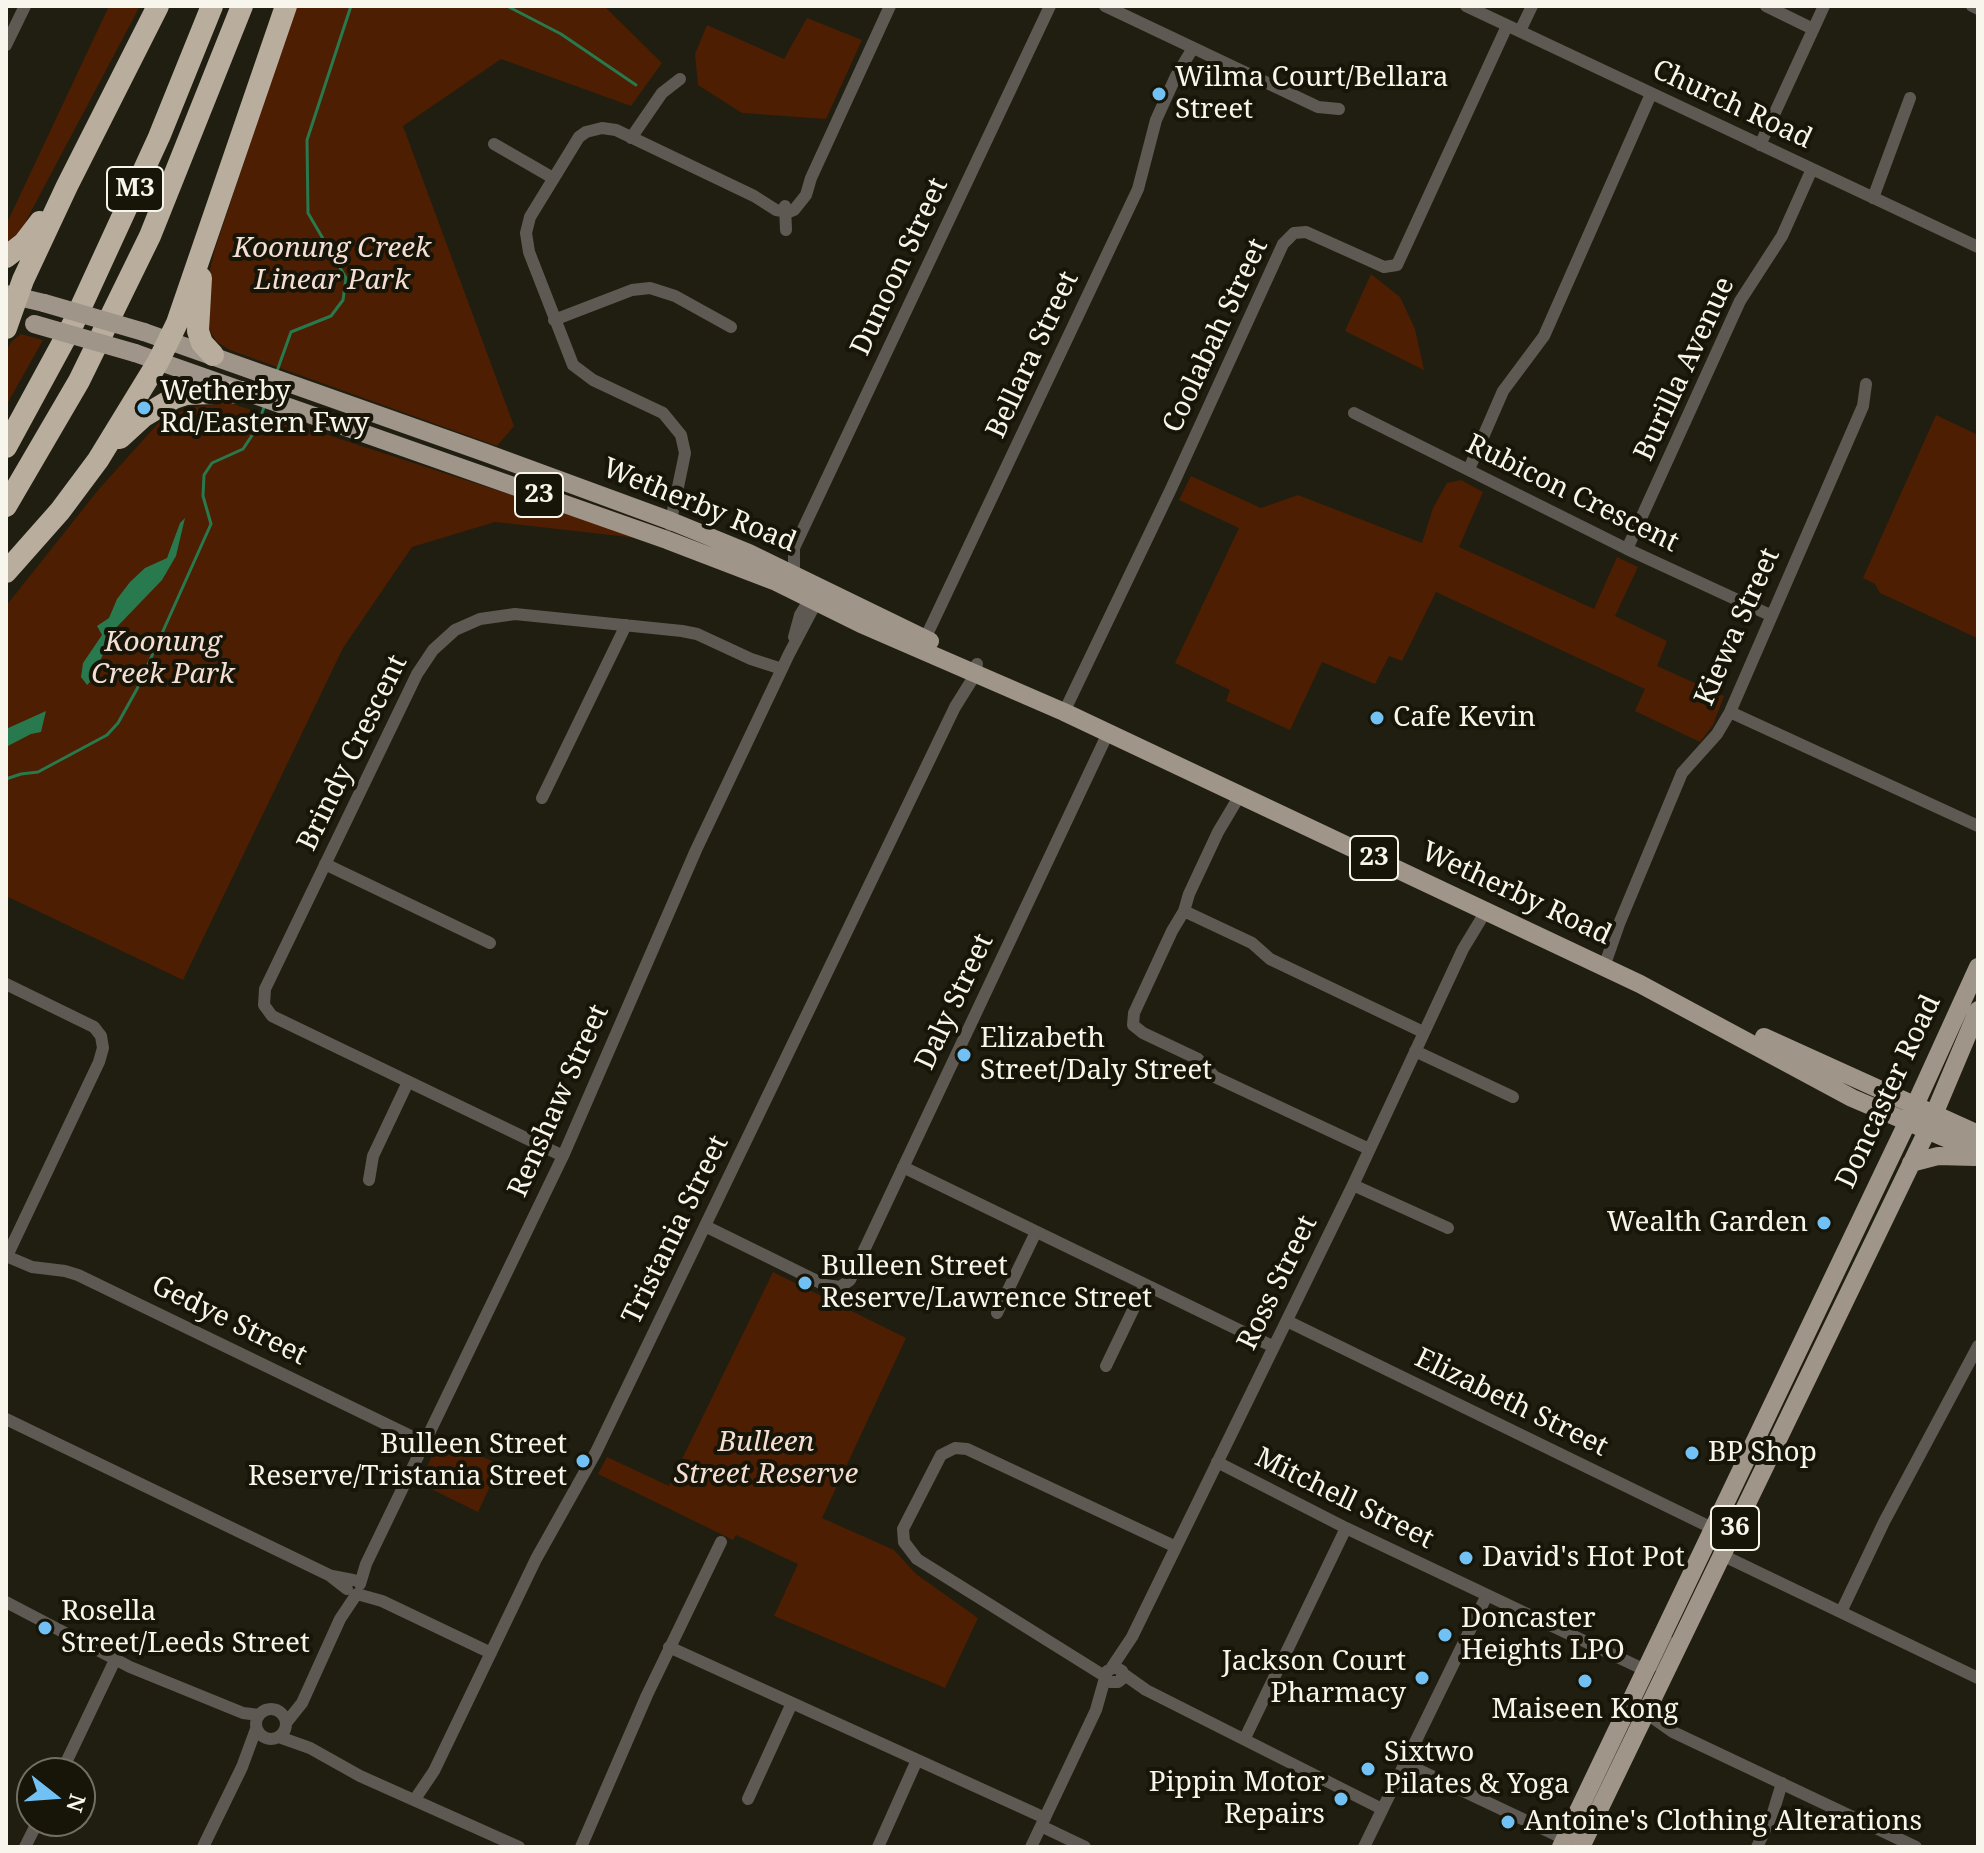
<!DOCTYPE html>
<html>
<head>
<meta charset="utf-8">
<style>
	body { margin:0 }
	#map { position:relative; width:1984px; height:1853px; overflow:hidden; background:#201e10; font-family:"Noto Serif",serif }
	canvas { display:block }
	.frame { position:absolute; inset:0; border:8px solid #f7f5ec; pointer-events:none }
	.north { position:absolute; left:16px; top:1757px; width:80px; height:80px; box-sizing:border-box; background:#171507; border:2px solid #716f63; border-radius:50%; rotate:107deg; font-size:22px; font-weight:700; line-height:32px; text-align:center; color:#f7f5ec }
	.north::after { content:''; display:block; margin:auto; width:28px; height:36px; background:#71c1f4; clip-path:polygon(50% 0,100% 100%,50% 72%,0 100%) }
</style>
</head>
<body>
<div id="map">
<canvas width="1984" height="1853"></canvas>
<div class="frame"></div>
<div class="north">N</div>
</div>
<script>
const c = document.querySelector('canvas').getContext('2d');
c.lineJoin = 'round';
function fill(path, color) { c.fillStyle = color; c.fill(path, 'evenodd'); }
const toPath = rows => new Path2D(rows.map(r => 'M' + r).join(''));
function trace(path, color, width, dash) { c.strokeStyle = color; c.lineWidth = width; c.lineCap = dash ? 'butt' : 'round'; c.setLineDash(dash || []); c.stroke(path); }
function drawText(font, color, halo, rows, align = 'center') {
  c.font = font + ' "Noto Serif",serif'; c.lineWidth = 8; c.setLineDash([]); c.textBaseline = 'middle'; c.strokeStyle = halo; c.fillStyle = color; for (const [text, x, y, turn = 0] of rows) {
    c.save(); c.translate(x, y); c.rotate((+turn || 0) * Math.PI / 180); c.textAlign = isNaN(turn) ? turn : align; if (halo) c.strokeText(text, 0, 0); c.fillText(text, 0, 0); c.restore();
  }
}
const green = toPath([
	[109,6,140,6,17,238,6,247,6,225],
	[296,6,604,6,662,63,631,106,501,59,403,126,514,426,497,446,230,350,217,342,210,331,208,278,215,249],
	[807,18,862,40,826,119,742,113,698,85,695,54,707,25,784,59],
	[1371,274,1400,297,1415,329,1424,370,1345,331],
	[21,334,43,340,6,406,6,352,11,342],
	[230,403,646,539,495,522,412,547,343,648,183,980,6,896,6,606,99,489,163,418,193,407],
	[1936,415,1978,435,1977,638,1880,593,1875,584,1863,578],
	[1191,476,1261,508,1298,495,1422,543,1433,508,1447,483,1461,480,1483,492,1459,547,1594,609,1617,557,1638,567,1615,616,1667,641,1657,666,1724,696,1713,725,1700,742,1635,711,1645,689,1436,592,1402,661,1389,656,1375,684,1322,662,1290,730,1226,701,1230,690,1175,663,1239,528,1179,500],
	[773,1272,906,1338,822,1518,894,1550,916,1574,978,1618,945,1688,774,1616,798,1564,736,1535,733,1540,598,1474,607,1457,669,1486],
	[441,1437,500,1465,478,1512,419,1483]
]);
const water = toPath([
	[185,518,176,556,162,580,113,631,92,680,87,685,81,677,83,663,102,635,97,626,109,618,117,599,130,582,145,568,167,558,180,523],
	[46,711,41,732,31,734,6,747,6,729]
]);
const stream = toPath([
	[507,6,561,34,636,85],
	[277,371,291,332,331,316,343,300,346,278,308,213,307,140,351,6],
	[6,779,21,774,38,772,107,735,118,723,137,689,211,524,203,496,204,475,212,463,243,449,257,428,265,404]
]);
const street = toPath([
	[1105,6,1318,107,1339,109],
	[1466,6,1978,247],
	[1766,6,1813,29],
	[1972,6,1978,9],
	[1520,31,1532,6],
	[6,45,25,6],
	[631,138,662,93,680,79],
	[494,144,553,178],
	[1760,145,1824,6],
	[1873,198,1910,98],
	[785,206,786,230],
	[554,320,632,290,650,288,675,296,731,327],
	[1354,413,1627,549,1770,615],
	[1469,469,1503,391,1544,336,1651,94],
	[670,525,683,463,685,453,681,435,663,413,593,380,573,365,529,252,526,233,530,217,579,137,586,132,602,128,616,130,754,196,776,210,789,212,794,210,806,195,811,178,890,6],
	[1627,549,1740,301,1782,236,1812,169],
	[794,575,794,548,1050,6],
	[794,637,800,615,812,596],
	[923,643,1138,189,1156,120,1176,76,1193,48],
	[1064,712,1170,491,1283,244,1294,233,1306,232,1384,267,1397,265,1507,26],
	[1730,712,1978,826],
	[1240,795,1218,832,1189,894,1184,911,1172,931,1134,1013,1133,1025,1143,1033,1198,1059,1215,1077,1369,1149],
	[542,798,626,625],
	[325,864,490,943],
	[1184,911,1252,943,1270,959,1423,1032],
	[1604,967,1619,924,1682,773,1717,734,1730,712,1863,406,1866,384],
	[6,984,94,1027,101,1036,103,1048,99,1062,7,1256],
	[1415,1051,1513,1097],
	[563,1156,272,1016,264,1005,265,989,417,674,433,650,455,630,480,619,515,614,682,631,697,634,751,659,782,669],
	[903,1167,1274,1347],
	[369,1180,373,1156,408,1082],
	[1353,1185,1448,1228],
	[705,1226,825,1285,840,1287,850,1280,1108,733],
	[6,1256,32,1267,65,1271,78,1275,425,1443],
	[997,1313,1036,1232],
	[1287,1321,1714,1529],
	[1106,1366,1145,1285],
	[6,1419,329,1575,347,1589],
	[1217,1462,1346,1528,1645,1670,1656,1664,1670,1643],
	[1722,1555,1978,1678],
	[332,1576,353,1580],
	[360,1584,366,1564,563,1156,696,850,789,654,818,599],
	[357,1594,382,1601,491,1653],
	[6,1602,130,1667,243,1713,259,1715],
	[1841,1612,1884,1522,1978,1346],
	[669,1647,1045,1818],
	[1112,1667,1132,1637,1353,1185,1463,949,1486,911],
	[1122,1673,1146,1690,1382,1809],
	[1106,1677,917,1559,904,1542,903,1529,941,1455,955,1448,967,1449,1176,1547],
	'256 1724a15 15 0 1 1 30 0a15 15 0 1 1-30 0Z',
	[1646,1713,1673,1732,1916,1847],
	[286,1723,302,1703,340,1619,356,1595],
	[279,1737,310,1748,360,1776,519,1847],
	[1245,1738,1346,1528],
	[1404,1763,1571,1842],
	[61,1773,115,1660],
	[415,1799,434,1771,536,1559,596,1452,955,707,975,675,977,664],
	[748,1799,792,1703],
	[1041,1826,1085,1847],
	[25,1847,38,1821],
	[203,1847,242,1767,256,1729],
	[581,1847,647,1695,721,1542],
	[878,1847,917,1760],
	[1031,1847,1096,1710,1107,1671,1115,1667,1122,1671,1122,1679,1118,1682,1110,1682,1107,1679],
	[1364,1847,1487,1595],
	[1757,1847,1772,1816,1782,1783]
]);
const primary = toPath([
	[6,294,44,303],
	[144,332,486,453,671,521,749,553,930,641],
	[135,353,667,540,774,581,861,624,1064,712,1640,984,1852,1098,1978,1152],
	[1764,1037,1978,1134],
	[1911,1163,1938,1156,1975,1157],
	[1561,1847,1907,1123,1978,967],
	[1581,1847,1927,1131,1978,1010]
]);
const highway = toPath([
	[6,257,24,243,40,222],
	[201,278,198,331,202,343,213,355],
	[6,328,23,280,67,186,158,6],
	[120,438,144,416,174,398,186,394,244,392],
	[6,447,74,322,159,137,212,6],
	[6,506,79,381,150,236,242,6],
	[6,572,60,511,98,460,158,362,177,323,286,6]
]);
const primaryBridge = toPath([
	[44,303,144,332],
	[34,324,135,353]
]);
const markers = [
	[1159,94,8,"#71c1f4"],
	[144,408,8,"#71c1f4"],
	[1377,718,8,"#71c1f4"],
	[964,1055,8,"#71c1f4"],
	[1824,1223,8,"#71c1f4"],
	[805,1283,8,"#71c1f4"],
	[1692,1453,8,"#71c1f4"],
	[583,1461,8,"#71c1f4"],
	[1466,1558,8,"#71c1f4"],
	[45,1628,8,"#71c1f4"],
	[1445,1635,8,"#71c1f4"],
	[1422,1678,8,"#71c1f4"],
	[1585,1681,8,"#71c1f4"],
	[1368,1769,8,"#71c1f4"],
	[1341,1799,8,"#71c1f4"],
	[1508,1822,8,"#71c1f4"]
];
const shields = [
	[135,189,56],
	[539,495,48],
	[1374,858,48],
	[1735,1528,48]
];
const shieldNames = [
	["M3",135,189],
	["23",539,495],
	["23",1374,858],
	["36",1735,1528]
];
const poiNames = [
	["Wilma Court/Bellara",1175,78],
	["Street",1175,110],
	["Wetherby",160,392],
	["Rd/Eastern Fwy",160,424],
	["Cafe Kevin",1393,718],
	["Elizabeth",980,1039],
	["Street/Daly Street",980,1071],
	["Wealth Garden",1808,1223,"right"],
	["Bulleen Street",821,1267],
	["Reserve/Lawrence Street",821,1299],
	["Bulleen Street",567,1445,"right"],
	["Reserve/Tristania Street",567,1477,"right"],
	["BP Shop",1708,1453],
	["David's Hot Pot",1482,1558],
	["Rosella",61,1612],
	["Street/Leeds Street",61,1644],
	["Doncaster",1461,1619],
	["Heights LPO",1461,1651],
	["Jackson Court",1406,1662,"right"],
	["Pharmacy",1406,1694,"right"],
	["Maiseen Kong",1585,1710,"center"],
	["Sixtwo",1384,1753],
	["Pilates & Yoga",1384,1785],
	["Pippin Motor",1325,1783,"right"],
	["Repairs",1325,1815,"right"],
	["Antoine's Clothing Alterations",1524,1822]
];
const streetNames = [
	["Church Road",1732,105,25],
	["Dunoon Street",900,267,-65],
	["Coolabah Street",1216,336,-65],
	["Bellara Street",1033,355,-65],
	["Burilla Avenue",1685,369,-65],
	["Rubicon Crescent",1572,494,26],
	["Wetherby Road",699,506,22],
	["Kiewa Street",1738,627,-66],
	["Brindy Crescent",353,753,-64],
	["Wetherby Road",1516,894,25],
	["Daly Street",955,1002,-65],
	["Doncaster Road",1889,1092,-65],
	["Renshaw Street",559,1101,-66],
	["Tristania Street",676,1230,-64],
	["Ross Street",1278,1283,-64],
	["Gedye Street",229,1321,26],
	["Elizabeth Street",1511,1403,26],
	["Mitchell Street",1344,1499,26]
];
const parkNames = [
	["Koonung Creek",332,249],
	["Linear Park",332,281],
	["Koonung",163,643],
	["Creek Park",163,675],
	["Bulleen",766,1443],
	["Street Reserve",766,1475]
];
fill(green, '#4d1e02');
fill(water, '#28794d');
trace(stream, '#28794d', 3);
trace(street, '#5e5953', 12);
trace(primary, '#9f9589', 18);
trace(highway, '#b9ad9e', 22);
trace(primaryBridge, '#9f9589', 18);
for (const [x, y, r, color] of markers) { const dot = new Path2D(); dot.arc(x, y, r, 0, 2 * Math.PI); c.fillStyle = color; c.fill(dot); trace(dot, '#171507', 3); }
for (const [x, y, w] of shields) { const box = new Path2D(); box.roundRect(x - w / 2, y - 22, w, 44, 6); c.fillStyle = '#171507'; c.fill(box); trace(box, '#f7f5ec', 2); }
drawText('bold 26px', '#f7f5ec', null, shieldNames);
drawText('28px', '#f7f5ec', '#171507', poiNames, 'left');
drawText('28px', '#f7f5ec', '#171507', streetNames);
drawText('italic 28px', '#f5dfd5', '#171507', parkNames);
</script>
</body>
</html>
